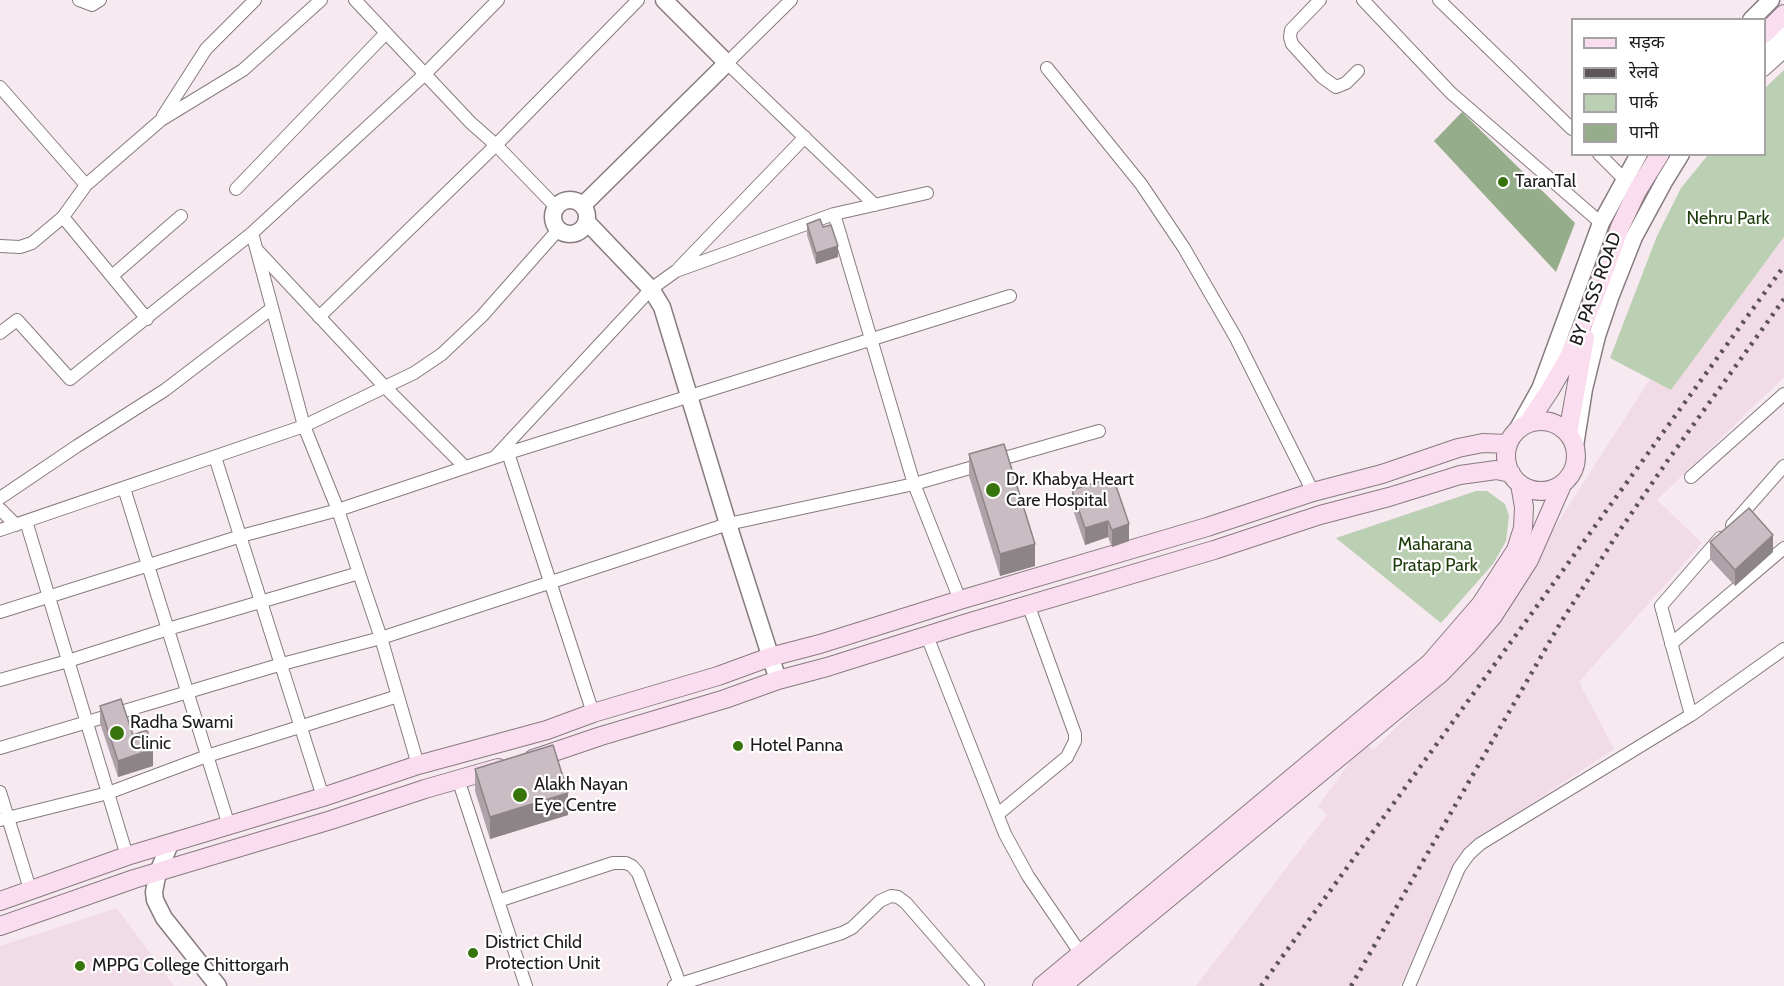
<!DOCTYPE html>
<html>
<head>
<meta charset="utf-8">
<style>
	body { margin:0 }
	#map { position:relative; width:1784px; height:986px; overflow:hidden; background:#f7e9f0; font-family:Cabin,"Noto Sans Devanagari",sans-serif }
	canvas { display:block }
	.legend { position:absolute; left:1571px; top:18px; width:195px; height:138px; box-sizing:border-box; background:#fff; border:2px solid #a5a3a4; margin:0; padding:8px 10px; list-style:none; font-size:18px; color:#1e191c }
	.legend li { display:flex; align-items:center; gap:12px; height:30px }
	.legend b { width:30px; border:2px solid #a5a3a4 }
</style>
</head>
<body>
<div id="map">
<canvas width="1784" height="986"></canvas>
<ul class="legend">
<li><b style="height:8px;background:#faddee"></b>सड़क</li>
<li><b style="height:8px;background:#5c5458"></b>रेलवे</li>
<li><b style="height:16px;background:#bbcfb2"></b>पार्क</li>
<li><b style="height:16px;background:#96ad8c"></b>पानी</li>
</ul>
</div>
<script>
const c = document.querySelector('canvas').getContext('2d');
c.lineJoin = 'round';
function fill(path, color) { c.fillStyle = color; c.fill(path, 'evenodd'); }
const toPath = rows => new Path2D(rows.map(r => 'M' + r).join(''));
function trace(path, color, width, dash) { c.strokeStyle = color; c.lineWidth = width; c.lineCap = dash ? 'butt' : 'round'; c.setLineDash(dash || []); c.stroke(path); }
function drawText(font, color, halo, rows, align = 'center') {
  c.font = font + ' Cabin,sans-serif'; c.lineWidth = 4.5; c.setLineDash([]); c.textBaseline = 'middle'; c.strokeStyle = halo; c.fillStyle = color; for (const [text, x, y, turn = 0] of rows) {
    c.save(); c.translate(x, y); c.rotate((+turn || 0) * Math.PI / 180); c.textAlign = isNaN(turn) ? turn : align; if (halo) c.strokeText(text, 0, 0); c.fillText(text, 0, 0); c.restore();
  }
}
const built = toPath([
	[1784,237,1784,377,1657,500,1702,543,1579,682,1614,749,1467,846,1441,888,1438,902,1400,986,1196,986,1327,815,1318,806,1364,743,1373,750,1451,674,1543,546,1650,379,1671,390],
	[117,908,174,986,0,986,0,946]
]);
const green = toPath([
	[1784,70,1784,237,1671,390,1610,358,1657,236,1681,188,1708,155,1764,154,1765,88],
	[1476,491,1487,491,1505,504,1509,516,1506,541,1493,564,1441,623,1336,538]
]);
const water = toPath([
	[1462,112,1575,223,1556,272,1434,141]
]);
const minor = toPath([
	[79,0,92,5,100,0],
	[355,0,471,123,496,145,556,207],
	[791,0,727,63,875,205],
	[1320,0,1291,30,1290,37,1292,44,1322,77,1336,87,1346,83,1358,71],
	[1363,0,1451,93,1601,223],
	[1439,0,1572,129],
	[1047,68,1141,184,1184,248,1236,338,1313,492],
	[1764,70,1784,52],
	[0,87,86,185],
	[163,116,206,49,255,0],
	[1599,154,1624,179],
	[236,189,386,33],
	[834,214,914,484,960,600],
	[63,217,147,319],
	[252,233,304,426,338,510,359,573,381,638,418,765],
	[0,246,20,247,32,243,63,217,86,185,161,120,243,70,321,0],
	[258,251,385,387,465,467],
	[679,268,805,137],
	[112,276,181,216],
	[319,317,496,145,638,0],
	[0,333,17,320,70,379,252,233,425,74,498,0],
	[508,453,593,713],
	[215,457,323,797],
	[495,457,651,289,676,271,834,214,927,193],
	[1691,477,1784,394],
	[124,488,229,826],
	[0,498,77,446,165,390,271,309],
	[0,509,16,525],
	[26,521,127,856],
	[1732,525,1784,466],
	[0,530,304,426,414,373,442,354,482,316,558,230],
	[0,612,241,536,338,510,508,453,1010,296],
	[927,636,1005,834,1028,876,1085,960],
	[1671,644,1784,548],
	[0,680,68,661,168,629,359,573],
	[1691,715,1784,649],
	[0,748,282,664,381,638,728,524,914,484,1099,431],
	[458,779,526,986],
	[0,792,30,889],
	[998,814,1067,757,1075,741,1075,734,1028,604],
	[0,820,108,793,207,756,398,696],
	[498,901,613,863,626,863,632,866,638,873,680,984],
	[674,986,842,933,852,928,880,901,891,896,898,897,906,903,978,986],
	[1409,986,1459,868,1469,854,1480,844,1691,715,1661,606,1720,538]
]);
const tertiary = toPath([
	[1751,20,1771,0],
	[1764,55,1784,35],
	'553 217a17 17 0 1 1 34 0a17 17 0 1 1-34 0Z',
	[583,205,727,63,664,0],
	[587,222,651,289,662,307,728,524,778,680],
	[1516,432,1540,389,1601,223,1639,154],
	[1575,446,1584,389,1597,336,1611,295,1634,237,1665,180,1681,154],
	[170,844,158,872,154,892,155,900,164,918,218,986]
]);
const secondary = toPath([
	[1764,34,1784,14],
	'1506 456a35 35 0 1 1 70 0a35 35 0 1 1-70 0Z',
	[1528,423,1550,390,1569,357,1594,298,1620,227,1637,191,1660,154],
	[1568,433,1585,338],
	[533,759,601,736,725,699,778,680,827,667,967,623,1214,550,1320,515,1389,497,1460,475,1496,470,1511,473],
	[0,901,127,856,323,797,418,765,547,730,593,713,718,676,770,657,820,644,960,600,1207,527,1313,492,1382,474,1458,448,1483,443,1508,444],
	[0,926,134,879,331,820,425,789,498,768],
	[1042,986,1430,663,1481,604,1516,550,1523,528,1524,507,1520,484],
	[1062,986,1441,673,1469,644,1493,616,1529,560,1562,485]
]);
const rail = toPath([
	[1261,986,1784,266],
	[1351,986,1561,622,1618,533,1668,460,1784,299]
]);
const wall = toPath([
	[807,224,823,227,838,257,816,264,807,235],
	[969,454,1035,566,1000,576,969,476],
	[1113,477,1129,541,1112,547,1108,537,1085,545,1072,507,1072,490],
	[1710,542,1773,552,1735,586,1710,559],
	[100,706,133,735,153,766,118,777,100,723],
	[475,769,568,815,490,839,475,791]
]);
const shadedWall = toPath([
	[838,246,838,257,816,264,816,253],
	[1108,521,1108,537,1085,545,1085,528],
	[1129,524,1129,541,1112,547,1112,530],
	[1773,535,1773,552,1735,586,1735,570],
	[1035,544,1035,566,1000,576,1000,554],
	[153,749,153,766,118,777,118,761],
	[568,793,568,815,490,839,490,817]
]);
const building = toPath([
	[820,219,823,227,831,225,838,246,816,253,807,224,820,219],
	[1004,444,1035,544,1000,554,969,454,1004,444],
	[1113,477,1129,524,1112,530,1108,521,1085,528,1072,490,1113,477],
	[1749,508,1773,535,1735,570,1710,542,1749,508],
	[121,699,133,735,147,730,153,749,118,761,100,706,121,699],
	[553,745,568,793,490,817,475,769,553,745]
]);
const markers = [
	[1503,182,6,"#37740c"],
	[993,490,8,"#37740c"],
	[117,733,8,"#37740c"],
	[738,746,6,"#37740c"],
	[520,795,8,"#37740c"],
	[473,953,6,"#37740c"],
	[80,966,6,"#37740c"]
];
const poiNames = [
	["TaranTal",1515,182],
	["Dr. Khabya Heart",1006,480],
	["Care Hospital",1006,501],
	["Radha Swami",130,723],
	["Clinic",130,744],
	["Hotel Panna",750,746],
	["Alakh Nayan",534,785],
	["Eye Centre",534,806],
	["District Child",485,943],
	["Protection Unit",485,964],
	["MPPG College Chittorgarh",92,966]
];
const parkNames = [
	["Nehru Park",1728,219],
	["Maharana",1435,545],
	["Pratap Park",1435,566]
];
const streetNames = [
	["BY PASS ROAD",1596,289,-70]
];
fill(built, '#f1dbe6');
fill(green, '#bbcfb2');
fill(water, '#96ad8c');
trace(minor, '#877b81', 14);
trace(tertiary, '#877b81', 19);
trace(secondary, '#877b81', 20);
trace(minor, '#fff', 12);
trace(tertiary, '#fff', 16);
trace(secondary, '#faddee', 18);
trace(rail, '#5c5458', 4.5, [3, 6]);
fill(wall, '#aea2a8');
fill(shadedWall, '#8d8488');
fill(building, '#cabcc3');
trace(building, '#8d8488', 1.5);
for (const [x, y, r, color] of markers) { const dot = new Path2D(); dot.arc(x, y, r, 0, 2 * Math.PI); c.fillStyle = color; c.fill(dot); trace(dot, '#fff', 2); }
drawText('18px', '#1e191c', '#fff', poiNames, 'left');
drawText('18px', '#1d3c0b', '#fff', parkNames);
drawText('18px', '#1e191c', '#fff', streetNames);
</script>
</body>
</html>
